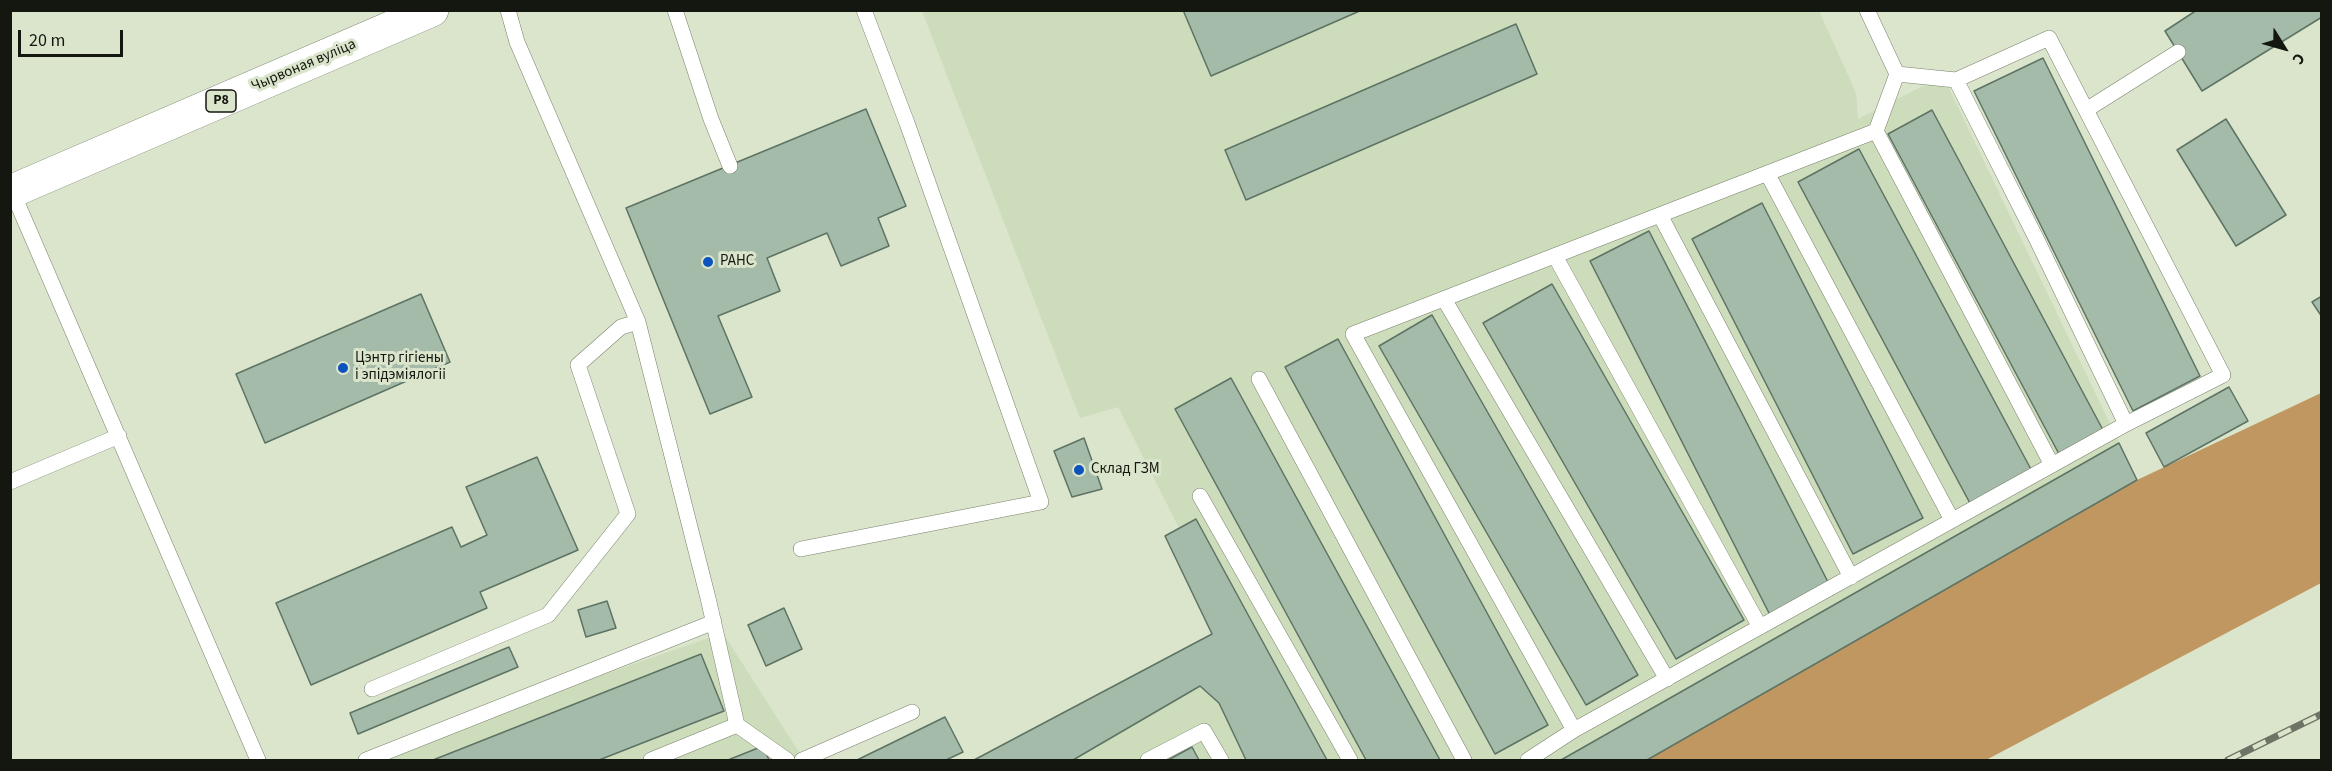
<!DOCTYPE html>
<html>
<head>
<meta charset="utf-8">
<style>
	body { margin:0 }
	#map { position:relative; width:2332px; height:771px; overflow:hidden; background:#dae5cc; font-family:"Source Sans 3",sans-serif }
	canvas { display:block }
	.frame { position:absolute; inset:0; border:12px solid #14170f; pointer-events:none }
	.north { position:absolute; left:2254px; top:18px; width:60px; height:60px; -webkit-text-stroke:4px #dae5cc; paint-order:stroke; rotate:127deg; font-size:16px; font-weight:700; line-height:24px; text-align:center; color:#14170f }
	.north::after { content:''; display:block; margin:auto; width:21px; height:27px; background:#14170f; clip-path:polygon(50% 0,100% 100%,50% 72%,0 100%) }
	.scale { position:absolute; left:18px; top:30px; width:105px; height:27px; box-sizing:border-box; border:3px solid #14170f; border-top:0; padding-left:8px; font-size:18px; line-height:21px; white-space:nowrap; color:#14170f; -webkit-text-stroke:4px #dae5cc; paint-order:stroke }
</style>
</head>
<body>
<div id="map">
<canvas width="2332" height="771"></canvas>
<div class="frame"></div>
<div class="north">С</div>
<div class="scale">20 m</div>
</div>
<script>
const c = document.querySelector('canvas').getContext('2d');
c.lineJoin = 'round';
function fill(path, color) { c.fillStyle = color; c.fill(path, 'evenodd'); }
const toPath = rows => new Path2D(rows.map(r => 'M' + r).join(''));
function trace(path, color, width, dash) { c.strokeStyle = color; c.lineWidth = width; c.lineCap = dash ? 'butt' : 'round'; c.setLineDash(dash || []); c.stroke(path); }
function drawText(font, color, halo, rows, align = 'center') {
  c.font = font + ' "Source Sans 3",sans-serif'; c.lineWidth = 6; c.setLineDash([]); c.textBaseline = 'middle'; c.strokeStyle = halo; c.fillStyle = color; for (const [text, x, y, turn = 0] of rows) {
    c.save(); c.translate(x, y); c.rotate((+turn || 0) * Math.PI / 180); c.textAlign = isNaN(turn) ? turn : align; if (halo) c.strokeText(text, 0, 0); c.fillText(text, 0, 0); c.restore();
  }
}
const built = toPath([
	[922,11,1819,11,1856,93,1858,119,1943,76,2137,480,1647,760,974,760,1212,634,1165,536,1179,528,1118,407,1080,418],
	[723,633,804,760,358,760]
]);
const forest = toPath([
	[2321,393,2321,583,1986,760,1647,760,2137,480]
]);
const building = toPath([
	[1183,10,1362,10,1211,76,1183,10],
	[2197,10,2322,10,2322,17,2202,91,2165,31,2197,10],
	[1516,24,1537,74,1246,200,1225,150,1516,24],
	[2043,58,2200,376,2133,411,1974,91,2043,58],
	[866,109,906,206,878,218,889,246,841,266,827,233,767,258,780,291,718,316,752,397,710,414,626,208,866,109],
	[1932,110,2103,430,2059,454,1888,134,1932,110],
	[2226,119,2286,215,2236,246,2177,150,2226,119],
	[1859,149,2033,473,1972,507,1798,182,1859,149],
	[1762,203,1923,518,1853,554,1692,239,1762,203],
	[1649,231,1829,584,1770,615,1590,261,1649,231],
	[1552,284,1744,620,1676,659,1483,323,1552,284],
	[421,294,450,362,265,443,236,374,421,294],
	[2322,296,2322,317,2312,302,2322,296],
	[1432,315,1638,675,1586,705,1379,346,1432,315],
	[1338,339,1548,725,1495,754,1285,367,1338,339],
	[1231,378,1440,760,1366,760,1175,409,1231,378],
	[2229,387,2248,421,2164,467,2146,433,2229,387],
	[1084,438,1102,489,1072,497,1054,451,1084,438],
	[2119,443,2137,480,1647,760,1561,760,2119,443],
	[537,457,578,550,480,592,487,608,311,685,276,603,452,527,461,547,487,535,466,487,537,457],
	[1196,519,1327,760,1246,760,1219,703,1200,686,1073,760,974,760,1212,634,1165,536,1196,519],
	[607,601,616,628,586,637,578,610,607,601],
	[784,608,802,649,766,666,748,625,784,608],
	[509,647,518,667,358,734,350,713,509,647],
	[701,654,724,711,599,760,433,760,701,654],
	[945,717,963,752,946,760,857,760,945,717],
	[763,746,769,760,728,760,763,746],
	[1192,747,1199,760,1168,760,1192,747]
]);
const service = toPath([
	[508,10,517,42,638,322,708,598,737,725,787,760],
	[675,10,711,119,730,166],
	[1897,74,1956,80,2049,38,2086,110,2178,52],
	[2086,110,2223,375,2126,424],
	[1876,131,2052,465],
	[1767,173,1952,520],
	[12,191,258,760],
	[1660,215,1851,577],
	[1555,256,1760,627],
	[1444,299,1667,679],
	[1259,379,1464,760],
	[10,482,119,436],
	[1200,496,1350,760],
	[801,549,1041,502,907,123,864,10],
	[372,689,548,615,628,514,578,365,621,327,638,322],
	[1574,730,1353,334,1876,131,1897,74,1867,10],
	[366,760,714,622],
	[651,760,737,725],
	[802,760,912,712],
	[1148,760,1204,731,1221,760],
	[1528,760,1574,730,2126,424,2036,238,1956,80]
]);
const primary = toPath([
	[10,192,432,10]
]);
const rail = toPath([
	[2228,760,2322,714]
]);
const markers = [
	[708,262,6,"#0c53bd"],
	[343,368,6,"#0c53bd"],
	[1079,470,6,"#0c53bd"]
];
const shields = [
	[221,101,30]
];
const shieldNames = [
	["Р8",221,101]
];
const streetNames = [
	["Чырвоная вуліца",304,66,-23]
];
const poiNames = [
	["РАНС",720,262],
	["Цэнтр гігіены",355,359],
	["і эпідэміялогіі",355,376],
	["Склад ГЗМ",1091,470]
];
fill(built, '#cddcbb');
fill(forest, '#c09760');
fill(building, '#a4bbaa');
trace(building, '#5d7363', 1.5);
trace(service, '#79836c', 16);
trace(primary, '#79836c', 34);
trace(service, '#fff', 15);
trace(primary, '#fff', 33);
trace(rail, '#6e7465', 7);
trace(rail, '#dae5cc', 4.5, [14]);
for (const [x, y, r, color] of markers) { const dot = new Path2D(); dot.arc(x, y, r, 0, 2 * Math.PI); c.fillStyle = color; c.fill(dot); trace(dot, '#dae5cc', 2); }
for (const [x, y, w] of shields) { const box = new Path2D(); box.roundRect(x - w / 2, y - 11, w, 22, 4.5); c.fillStyle = '#dae5cc'; c.fill(box); trace(box, '#14170f', 1.5); }
drawText('bold 14px', '#14170f', null, shieldNames);
drawText('15px', '#14170f', '#dae5cc', streetNames);
drawText('15px', '#14170f', '#dae5cc', poiNames, 'left');
</script>
</body>
</html>
